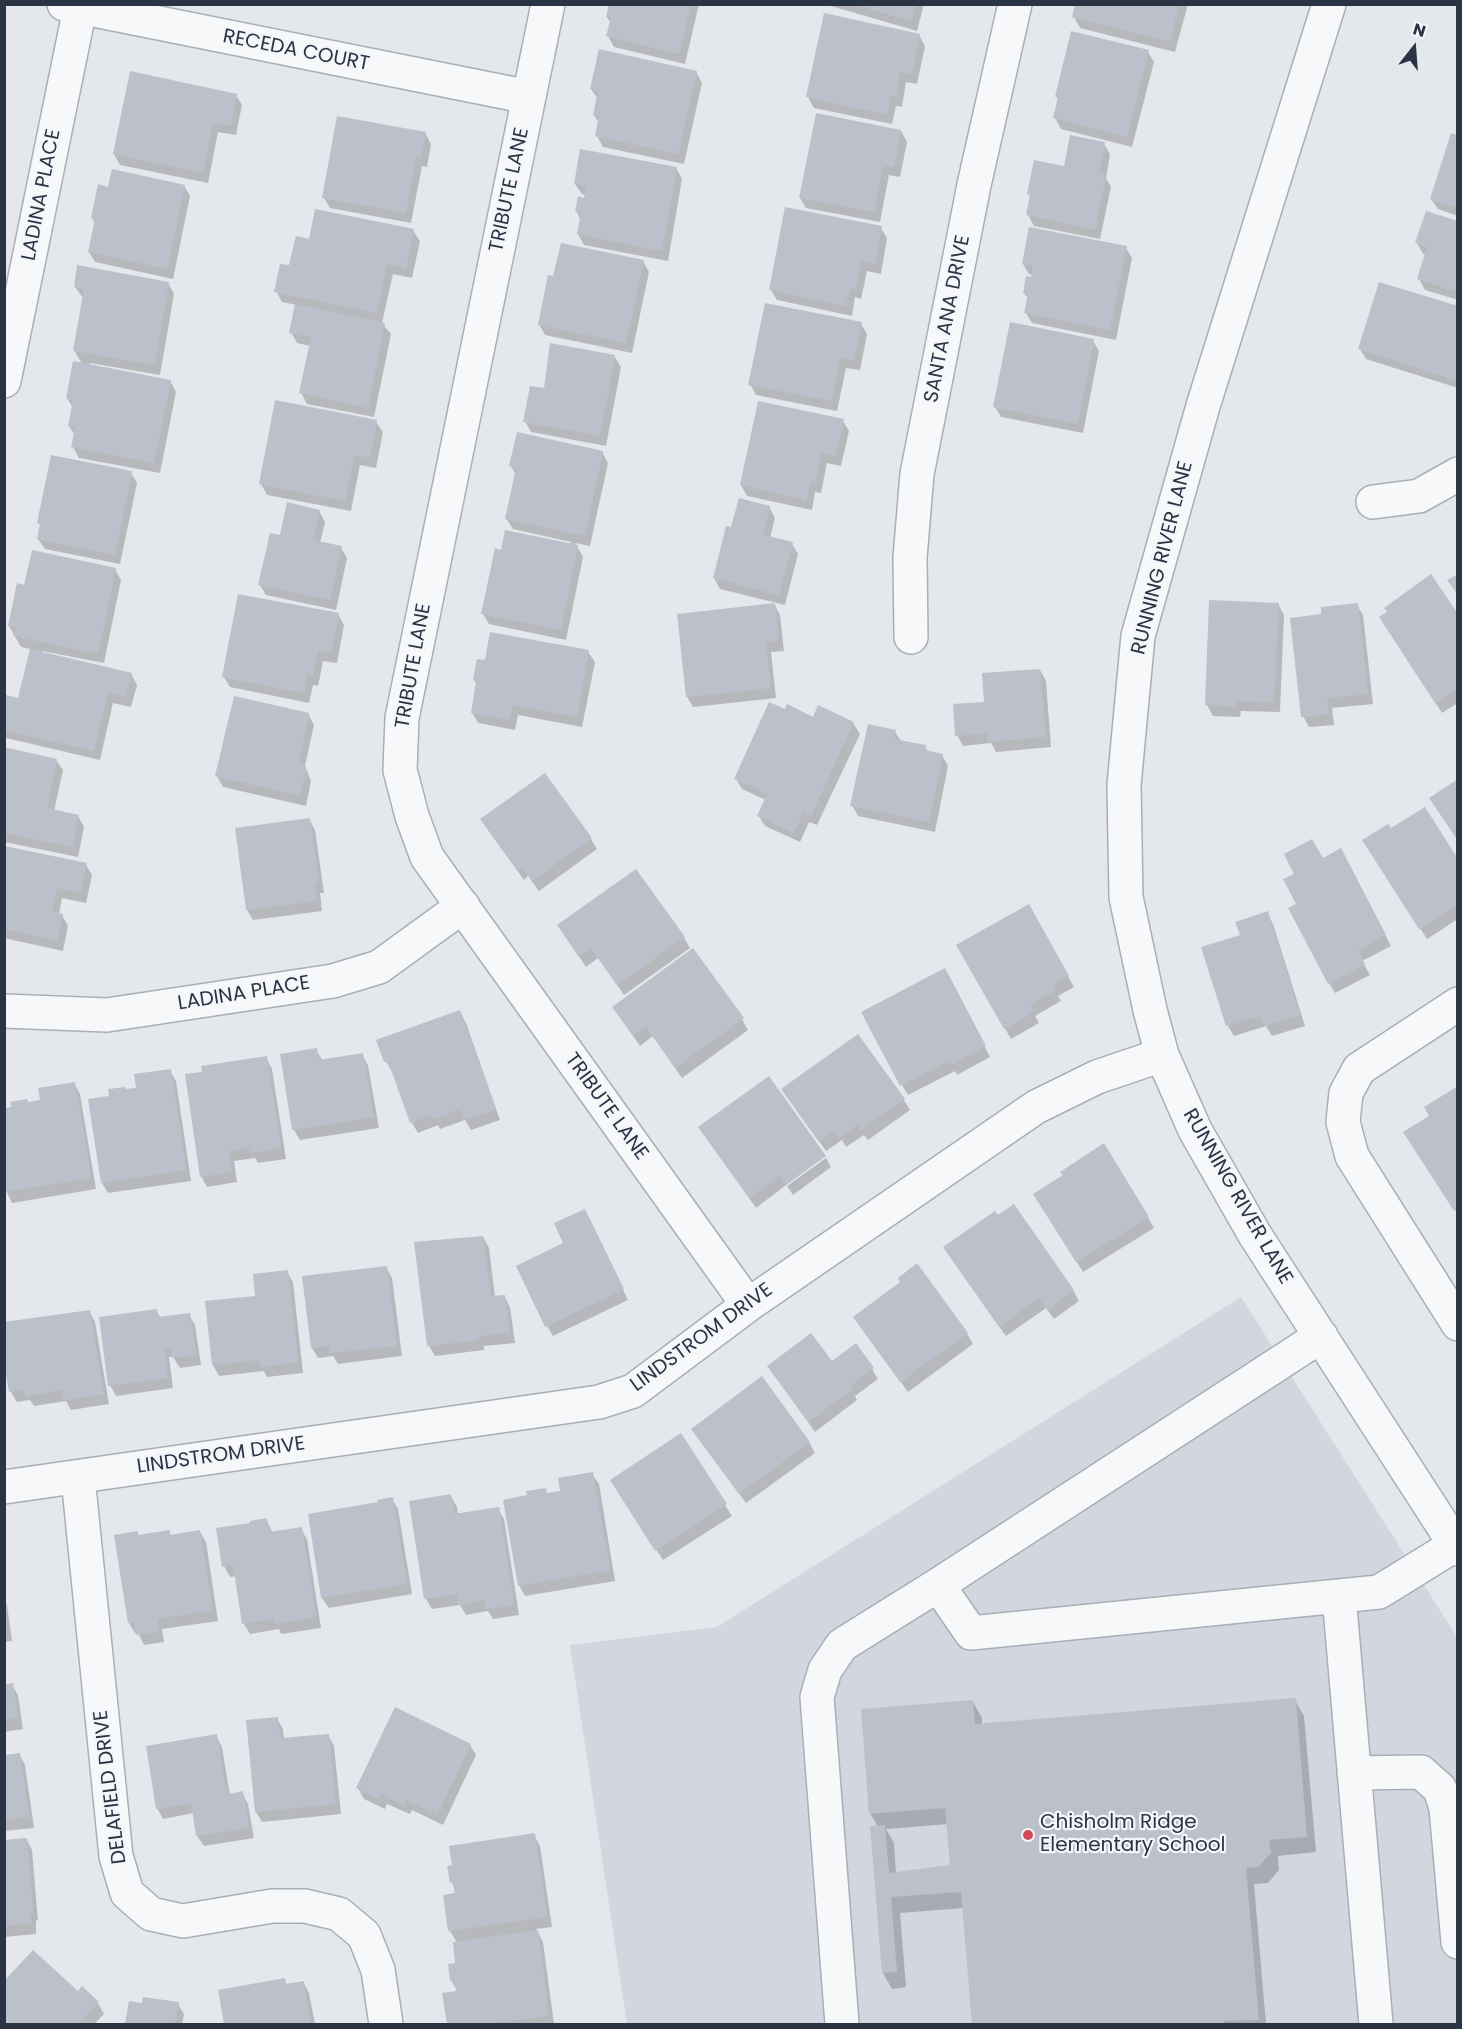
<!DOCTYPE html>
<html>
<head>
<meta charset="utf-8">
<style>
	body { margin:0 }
	#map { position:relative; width:1462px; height:2029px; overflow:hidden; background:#e4e7ec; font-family:Poppins,sans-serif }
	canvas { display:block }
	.frame { position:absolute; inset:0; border:6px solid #2b3445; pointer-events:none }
	.north { position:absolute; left:1384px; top:18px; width:60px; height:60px; -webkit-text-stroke:4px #f4f6f9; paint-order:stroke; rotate:17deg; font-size:16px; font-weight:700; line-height:24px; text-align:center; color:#2b3445 }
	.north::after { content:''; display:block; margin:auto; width:21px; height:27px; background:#2b3445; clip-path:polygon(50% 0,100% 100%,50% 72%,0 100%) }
</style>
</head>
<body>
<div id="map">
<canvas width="1462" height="2029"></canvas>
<div class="frame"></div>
<div class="north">N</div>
</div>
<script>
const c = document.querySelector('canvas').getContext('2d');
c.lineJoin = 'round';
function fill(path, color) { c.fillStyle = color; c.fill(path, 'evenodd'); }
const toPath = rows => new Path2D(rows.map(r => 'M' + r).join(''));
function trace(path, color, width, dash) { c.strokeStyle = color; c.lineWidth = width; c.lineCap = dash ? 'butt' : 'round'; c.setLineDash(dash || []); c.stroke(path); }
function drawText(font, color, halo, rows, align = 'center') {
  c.font = font + ' Poppins,sans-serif'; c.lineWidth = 4.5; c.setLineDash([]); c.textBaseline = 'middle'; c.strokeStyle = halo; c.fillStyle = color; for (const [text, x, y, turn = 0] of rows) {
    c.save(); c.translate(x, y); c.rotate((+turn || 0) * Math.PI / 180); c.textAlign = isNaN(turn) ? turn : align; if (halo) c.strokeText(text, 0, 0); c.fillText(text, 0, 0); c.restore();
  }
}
const built = toPath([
	[1241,1297,1457,1637,1457,2024,627,2024,570,1645,717,1627]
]);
const shadow = toPath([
	[610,4,699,4,685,64,614,47,608,36,611,24,607,17],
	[824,4,924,4,917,31],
	[1077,4,1188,4,1175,52,1080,28,1074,17],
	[919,35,925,46,917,84,906,82,902,107,896,106,892,124,814,108,808,97],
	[1148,52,1154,62,1132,147,1061,129,1055,118,1059,100,1057,97],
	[696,72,702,83,684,164,603,147,597,136,599,123,594,115,598,99,591,89],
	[236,95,242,105,236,135,218,132,208,183,120,165,114,154],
	[901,131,907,142,900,177,889,175,880,222,806,208,800,198],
	[425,133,431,144,427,167,422,166,411,223,330,208,324,198],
	[1458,137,1458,216,1438,209,1431,199],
	[1104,144,1110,154,1106,178,1111,187,1100,239,1034,226,1028,215,1031,198,1029,194],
	[676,168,682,179,668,261,584,245,578,234,581,220,576,211,585,200,586,195,582,194,575,184],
	[184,186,190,196,173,279,95,262,89,252,95,223,92,218,110,189],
	[1458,223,1458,300,1425,290,1419,279,1426,255,1423,254,1417,243],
	[881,228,887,238,881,274,867,271,861,299,855,297,852,316,777,300,771,290],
	[413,231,420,241,412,278,393,274,382,323,391,334,374,417,307,404,301,393,310,346,297,343,291,332,296,305,282,302,276,291,290,267,310,240],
	[1126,248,1132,258,1116,340,1032,323,1026,313,1029,300,1024,293,1033,275,1029,274,1023,264],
	[643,261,649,272,632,353,545,335,539,324,555,278],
	[168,283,174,294,160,375,90,363,90,365,170,381,176,392,160,473,79,458,73,447,75,436,69,426,73,408,67,398,82,364,74,350,83,298,75,287],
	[1458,308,1458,388,1366,359,1360,349],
	[861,324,867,334,860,370,846,368,837,411,756,395,750,384],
	[1093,341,1099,351,1083,433,1001,417,995,407],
	[614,356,621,367,606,446,531,432,525,421,545,390],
	[843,421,849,431,841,466,827,463,821,493,815,492,812,510,747,496,741,485],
	[376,422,383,432,376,468,360,465,351,511,267,495,261,484],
	[602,452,608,463,590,546,575,543,583,557,566,640,489,624,483,614,502,551,570,545,571,542,513,529,506,518,516,475,511,466],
	[131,473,137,483,120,564,45,549,38,539,41,526,39,523],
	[769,507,775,518,770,538,792,544,798,554,785,605,720,589,714,578,732,529],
	[319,511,325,522,320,543,341,548,347,558,336,610,266,595,260,585,281,537],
	[115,569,121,580,104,663,42,651,42,654,131,674,137,685,131,707,113,703,100,760,6,738,4,708,7,697,19,699,31,649,21,647,9,626,26,586],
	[1211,602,1278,604,1284,615,1280,712,1241,711,1240,717,1213,716,1207,705],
	[774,604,780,615,784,651,771,652,776,698,693,707,687,697],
	[1357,605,1363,615,1373,704,1332,708,1334,725,1309,727,1303,716,1323,615],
	[338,614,344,625,337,663,323,661,318,686,313,685,309,703,230,687,224,677],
	[1458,616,1458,703,1442,713,1387,628],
	[588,652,595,662,582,727,518,715,515,730,478,723,472,713,477,685,474,680],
	[1040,670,1046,681,1051,747,996,752,991,743,963,746,957,735],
	[308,714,314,725,305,766,311,781,306,806,223,787,217,776],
	[814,719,853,723,860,734,817,825,809,822,800,842,765,826,759,816,766,800,742,789,736,779],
	[895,732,901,741,925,746,928,753,942,755,948,766,935,832,858,816,852,805],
	[4,749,56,760,63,770,54,811,78,816,84,827,78,857,4,842],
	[309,819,315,830,324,893,320,893,322,911,253,920,247,910],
	[488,830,591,839,597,849,539,891,528,876,524,880],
	[1390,831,1458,862,1458,919,1427,939,1370,850],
	[4,847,86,865,92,875,86,903,62,898,59,914,62,915,68,926,63,951,4,938],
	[1322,860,1346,861,1391,946,1362,961,1370,975,1335,993,1329,983,1298,904],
	[1028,906,1074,987,1058,996,1061,1001,1035,1016,1039,1023,1011,1039,958,946],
	[1267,913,1273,924,1305,1026,1272,1036,1266,1026,1234,1036,1228,1026,1203,948,1242,936],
	[565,936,684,938,690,948,624,995,598,958,586,967],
	[950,980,990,1057,957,1075,955,1071,908,1095,902,1085],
	[614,1008,742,1019,748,1030,682,1078,653,1036,640,1046],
	[460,1012,466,1023,500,1120,471,1130,465,1120,440,1129,438,1125,418,1133,412,1123,393,1071,392,1072,386,1061],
	[316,1050,323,1061,362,1055,368,1065,379,1128,300,1140,294,1130,282,1055],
	[266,1058,272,1069,286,1159,258,1163,255,1158,234,1161,237,1182,207,1187,201,1176,203,1073],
	[170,1071,176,1081,191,1181,108,1193,102,1183,110,1097,126,1091,137,1089],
	[74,1083,80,1094,96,1189,12,1203,4,1186,28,1103,41,1101],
	[789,1099,904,1100,910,1110,868,1140,864,1135,846,1147,842,1140,826,1151],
	[700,1128,824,1156,756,1208],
	[826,1158,831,1167,793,1195,787,1186],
	[1065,1176,1148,1218,1154,1228,1083,1272,1041,1204],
	[590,1221,628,1300,553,1336,547,1326,565,1244],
	[483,1237,489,1248,495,1297,504,1296,510,1307,515,1343,484,1346,484,1350,435,1356,429,1346],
	[951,1258,1073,1290,1079,1301,1054,1319,1046,1308,1006,1336],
	[386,1267,392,1278,402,1356,338,1364,333,1356,318,1358,312,1348],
	[287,1272,293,1282,303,1373,267,1377,264,1371,219,1376,213,1365,206,1303,257,1297],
	[156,1310,161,1319,189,1315,195,1325,201,1365,180,1368,173,1357,169,1357,173,1388,116,1396,110,1385],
	[89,1311,95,1322,109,1404,71,1410,66,1401,34,1406,30,1400,17,1402,11,1392],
	[861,1327,967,1334,973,1344,908,1392],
	[832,1363,872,1369,878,1379,855,1396,857,1400,815,1432,769,1367],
	[680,1436,732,1516,663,1560,618,1491],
	[699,1439,809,1442,815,1453,746,1503],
	[592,1474,599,1484,615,1581,525,1596,519,1585,548,1494,562,1492],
	[451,1496,457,1507,458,1515,498,1509,504,1519,519,1615,493,1619,488,1611,466,1615,460,1605,432,1609,426,1599,411,1502],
	[392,1499,398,1509,412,1594,329,1608,322,1598,380,1504],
	[266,1520,273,1533,301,1529,307,1539,321,1628,281,1634,279,1629,250,1634,244,1624,236,1576,230,1577,224,1566,252,1525],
	[169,1532,172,1537,200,1532,206,1542,218,1621,162,1629,164,1642,144,1645,138,1633,135,1633,129,1623,137,1533,139,1536],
	[4,1601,7,1605,12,1641,4,1642],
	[12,1685,18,1695,23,1729,4,1732,4,1686],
	[1295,1700,1304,1716,1316,1852,1278,1856,1279,1870,1268,1883,1254,1884,1266,2024,973,2024,964,1908,900,1913,906,1987,892,1989,883,1973,878,1827,870,1813,973,1702,982,1718,982,1725],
	[948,1824,951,1866,896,1873,894,1843,886,1829],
	[277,1719,283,1729,284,1740,328,1735,334,1746,341,1814,262,1822,256,1812],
	[216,1736,222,1747,229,1790,231,1795,242,1793,248,1804,254,1838,204,1846,197,1836,194,1813,163,1819,157,1808],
	[470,1745,476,1755,443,1825,412,1810,410,1814,387,1804,385,1809,364,1799,358,1788],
	[19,1754,25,1765,34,1828,4,1831,4,1757],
	[534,1835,540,1846,552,1927,536,1929,543,1942,554,2024,449,2024,444,1995,458,1992,451,1980,457,1964,456,1941,450,1931,444,1896,456,1894,452,1882],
	[26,1839,32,1850,38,1921,36,1920,36,1934,4,1937,4,1842],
	[284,1980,287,1985,303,1982,309,1993,315,2024,226,2024,220,1991],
	[4,1983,78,1993,98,2003,104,2014,94,2024,4,2024],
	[130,2002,144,2005,178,2004,184,2014,182,2024,126,2024]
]);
const building = toPath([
	[609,4,691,4,679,54,606,36,611,18,606,17],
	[853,4,916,4,911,21],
	[1075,4,1179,4,1170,42,1072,17],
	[824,13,920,34,912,74,900,72,896,97,891,96,887,115,806,97],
	[1071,31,1149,50,1127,137,1053,118,1058,97,1055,97],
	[599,49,697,71,678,154,595,136,599,116,593,115,598,91,590,89],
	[130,71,237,94,231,126,213,122,203,173,113,154],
	[816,113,901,130,894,167,883,165,874,212,799,198],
	[337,116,426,132,421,157,416,156,406,213,322,198],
	[1451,133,1458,135,1458,208,1430,199],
	[1070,135,1105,142,1099,173,1106,175,1095,230,1026,215,1030,195,1027,194,1034,160,1064,166],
	[580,149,677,167,662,251,577,234,581,212,575,212,578,196,584,198,586,187,574,184],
	[112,169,185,185,167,269,88,252,95,219,91,218,98,184,108,187],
	[785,207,882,226,875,264,861,261,856,289,850,288,846,306,769,290],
	[315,209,414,229,406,268,387,264,377,313,274,292,280,264,289,265,296,236,309,239],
	[1426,211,1458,221,1458,292,1417,279,1427,247,1415,243],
	[1029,227,1127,246,1110,330,1024,313,1028,294,1023,293,1026,276,1031,277,1033,266,1022,264],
	[561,243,644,260,626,343,538,325,548,275,553,276],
	[77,265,169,282,155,365,73,351,84,289,74,287],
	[1379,282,1458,306,1458,381,1358,349],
	[765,303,862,322,854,360,840,358,832,401,748,385],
	[295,304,385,323,368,408,299,393,311,337,289,333],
	[1010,322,1094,339,1078,424,993,407],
	[550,343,615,355,600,436,523,422,530,386,544,388],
	[73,361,171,380,154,463,71,447,75,427,68,426,73,400,66,399],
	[275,400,377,420,370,458,354,455,345,501,259,484],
	[758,401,844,419,835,456,822,453,815,483,810,482,806,500,740,485],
	[517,432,603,451,585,536,505,519,516,468,509,466],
	[51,455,132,471,115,555,37,539,40,524,37,523],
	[739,498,770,506,763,535,793,542,779,595,713,578,726,526,731,527],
	[287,502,320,510,313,540,342,546,330,600,258,585,270,533,280,535],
	[505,530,578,545,561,630,481,614,495,548,501,550],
	[32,550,116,568,98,654,13,636,16,627,8,626,17,583,24,585],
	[1431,574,1458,614,1458,689,1435,703,1379,617,1387,612,1384,608],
	[1458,574,1458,595,1447,580],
	[238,594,339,613,331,654,318,651,313,676,307,675,304,693,222,677],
	[1209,600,1279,603,1274,702,1235,701,1235,707,1205,705],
	[775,603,779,640,766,642,771,688,686,697,677,614],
	[1358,603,1368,694,1327,698,1329,714,1301,717,1290,618,1321,614,1321,607],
	[490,632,589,650,577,717,513,705,510,720,471,713,476,681,473,680,477,659,485,660],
	[30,649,132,673,126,697,108,693,94,751,4,730,6,695,18,698],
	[1040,669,1046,737,988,742,987,733,955,736,953,704,984,702,982,673],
	[234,696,309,713,299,762,305,763,304,768,306,769,300,796,215,776],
	[769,702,785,709,787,704,813,717,818,705,854,722,811,816,803,812,794,833,757,816,767,794,734,779],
	[868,724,896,730,894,739,926,745,925,750,943,754,929,822,850,806],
	[4,747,57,759,47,808,79,815,73,847,4,833],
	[545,773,592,838,532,881,521,867,517,870,480,819],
	[1458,779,1458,841,1429,798],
	[1425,807,1458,859,1458,905,1419,929,1362,840,1388,824,1391,828],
	[310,818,319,882,315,883,317,901,246,910,235,828],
	[1312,839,1323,858,1341,848,1386,935,1358,950,1365,964,1328,984,1288,908,1296,904,1283,879,1294,874,1284,854],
	[4,846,87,863,80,893,57,888,52,911,63,914,57,941,4,929],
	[636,869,685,937,617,985,591,948,579,957,557,925],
	[1029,904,1069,976,1053,985,1056,990,1030,1005,1034,1012,1004,1029,956,945],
	[1268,911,1300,1015,1264,1026,1260,1016,1226,1026,1201,947,1240,935,1235,922],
	[693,948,744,1018,675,1068,646,1027,633,1036,612,1007],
	[945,968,986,1046,950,1065,948,1061,900,1086,861,1012],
	[460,1010,496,1109,464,1120,460,1109,433,1119,432,1115,410,1123,388,1061,384,1062,376,1040],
	[858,1034,905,1099,861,1130,857,1125,839,1138,834,1131,819,1142,781,1089],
	[317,1048,319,1060,363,1053,374,1117,292,1130,280,1054],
	[267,1056,281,1148,250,1153,249,1148,229,1151,232,1172,200,1177,185,1074,202,1072,201,1066],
	[171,1069,186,1170,101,1183,88,1099,109,1096,108,1089,125,1087,126,1089,136,1088,134,1074],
	[769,1076,826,1156,786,1185,779,1176,749,1198,698,1127],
	[75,1082,91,1178,4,1192,4,1108,11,1107,10,1102,27,1099,28,1102,40,1100,38,1088],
	[1458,1086,1458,1209,1454,1211,1403,1132,1429,1116,1424,1107],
	[1104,1143,1149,1217,1076,1262,1033,1194,1063,1175,1060,1172],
	[1014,1204,1074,1290,1047,1310,1039,1298,999,1327,943,1247,995,1211,998,1215],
	[585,1209,624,1289,545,1327,516,1266,563,1243,554,1223],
	[483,1236,491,1296,505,1295,510,1332,479,1336,479,1340,427,1346,414,1242],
	[917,1263,968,1333,900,1382,853,1317,900,1282,898,1278],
	[387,1266,397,1346,330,1353,329,1346,311,1348,302,1276],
	[288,1270,298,1362,260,1367,259,1360,212,1365,205,1301,255,1296,253,1274],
	[157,1309,158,1317,190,1313,196,1355,172,1358,171,1346,164,1347,168,1378,108,1386,99,1317],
	[90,1310,104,1394,64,1400,62,1390,26,1396,25,1390,9,1392,4,1362,4,1322],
	[811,1333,832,1361,856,1343,874,1368,850,1386,853,1389,808,1422,767,1366],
	[762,1376,810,1442,739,1494,691,1429],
	[681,1433,727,1504,655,1551,610,1480],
	[593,1472,610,1570,518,1586,503,1500,527,1495,526,1491,546,1488,547,1493,560,1491,558,1478],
	[451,1494,454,1514,499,1507,514,1605,486,1609,484,1600,458,1605,457,1594,424,1599,409,1501],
	[393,1497,407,1584,321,1598,308,1514,378,1502,377,1500],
	[267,1518,269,1532,302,1527,316,1617,274,1624,273,1619,242,1624,233,1565,222,1567,216,1528,250,1523,250,1521],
	[170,1530,170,1535,200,1530,213,1610,157,1619,159,1632,136,1635,134,1622,128,1623,114,1535,138,1531,138,1535],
	[13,1683,18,1718,4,1720,4,1685],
	[1296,1698,1307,1837,1269,1840,1271,1853,1258,1867,1246,1868,1259,2020,1224,2021,1224,2024,972,2024,961,1892,891,1897,897,1972,882,1973,870,1826,885,1825,889,1873,950,1865,945,1808,869,1814,861,1709,973,1700,975,1724],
	[395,1707,471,1744,437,1815,406,1800,404,1805,381,1794,379,1799,356,1788],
	[278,1717,280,1738,329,1734,336,1804,255,1812,246,1720],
	[217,1734,225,1788,229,1787,230,1794,243,1791,249,1828,196,1836,191,1803,156,1809,146,1746],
	[20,1753,29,1817,4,1820,4,1755],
	[535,1833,547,1917,448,1931,443,1895,455,1893,453,1882,450,1883,447,1866,452,1865,449,1846],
	[27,1838,33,1911,31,1911,31,1923,4,1926,4,1840],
	[538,1930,549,2016,485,2024,447,2024,442,1993,456,1991,454,1980,450,1981,448,1964,455,1963,453,1942],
	[33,1950,78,1991,82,1986,99,2002,78,2024,4,2024,4,1981],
	[285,1978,286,1984,304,1981,311,2024,224,2024,218,1990],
	[143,1997,179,2002,175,2024,125,2024,129,2001,142,2003]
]);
const minor = toPath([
	[64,4,529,97],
	[548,4,402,718,400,770,412,816,427,857,748,1305],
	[1329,4,1203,406,1138,636,1124,785,1126,897,1150,1010,1162,1055,1195,1130,1255,1235,1458,1549],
	[4,381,80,8],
	[1373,502,1419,496,1458,474],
	[911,637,910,558,917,474,974,185,1015,4],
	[1458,1004,1359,1069,1346,1093,1343,1122,1352,1156,1458,1324],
	[4,1011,107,1015,333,981,379,967,463,906],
	[78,1477,116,1856,127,1893,151,1914,183,1921,272,1906,305,1906,339,1914,364,1935,378,1970,386,2024],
	[4,1487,599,1402,633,1391,748,1305,1036,1107,1097,1077,1162,1055],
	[938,1585,971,1633,1379,1592,1455,1545],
	[1339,1596,1376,2024],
	[1354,1773,1421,1772,1440,1789,1446,1808,1458,1942],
	[842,2024,817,1697,825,1670,842,1645,938,1585,1321,1336]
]);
const markers = [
	[1028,1835,6,"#d1495b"]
];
const streetNames = [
	["RECEDA COURT",296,51,11],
	["TRIBUTE LANE",510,190,-78],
	["LADINA PLACE",42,195,-79],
	["SANTA ANA DRIVE",948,319,-79],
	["RUNNING RIVER LANE",1163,558,-76],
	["TRIBUTE LANE",414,666,-80],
	["LADINA PLACE",244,994,-9],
	["TRIBUTE LANE",606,1107,54],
	["RUNNING RIVER LANE",1237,1197,60],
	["LINDSTROM DRIVE",702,1338,-36],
	["LINDSTROM DRIVE",221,1456,-8],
	["DELAFIELD DRIVE",111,1787,-97]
];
const poiNames = [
	["Chisholm Ridge",1040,1823],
	["Elementary School",1040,1846]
];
fill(built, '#d2d6de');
fill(shadow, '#0003');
fill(building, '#bbc0ca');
trace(minor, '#a9aeb7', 36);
trace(minor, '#f7f8fa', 33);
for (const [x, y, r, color] of markers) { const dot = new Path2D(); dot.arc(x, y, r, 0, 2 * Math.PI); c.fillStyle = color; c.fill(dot); trace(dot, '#f4f6f9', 2); }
drawText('20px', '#2b3445', '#f4f6f9', streetNames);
drawText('20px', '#2b3445', '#f4f6f9', poiNames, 'left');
</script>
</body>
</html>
